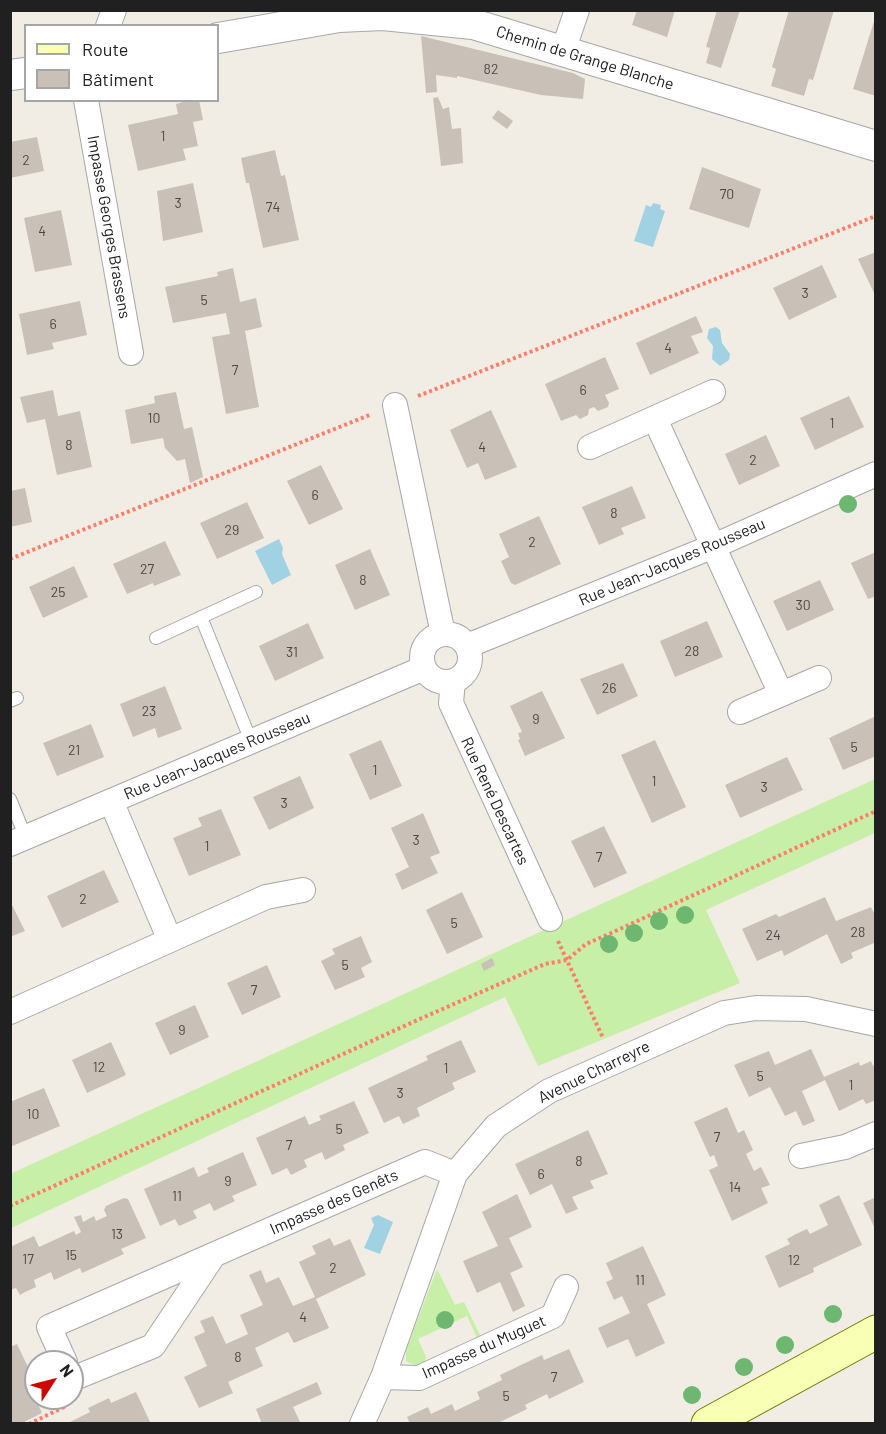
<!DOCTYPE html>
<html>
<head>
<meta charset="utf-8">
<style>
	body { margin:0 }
	#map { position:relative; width:886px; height:1434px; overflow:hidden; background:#f1ede5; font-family:Barlow,sans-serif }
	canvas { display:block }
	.frame { position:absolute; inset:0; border:12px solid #202020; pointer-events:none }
	.legend { position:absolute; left:24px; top:24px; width:195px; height:78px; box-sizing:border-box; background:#fff; border:2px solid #a6a6a6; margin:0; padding:8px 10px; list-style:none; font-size:18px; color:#202020 }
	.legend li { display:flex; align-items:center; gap:12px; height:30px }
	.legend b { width:30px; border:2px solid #a6a6a6 }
	.north { position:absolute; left:24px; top:1350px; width:60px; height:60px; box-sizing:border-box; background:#fff; border:2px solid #a6a6a6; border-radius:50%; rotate:54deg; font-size:16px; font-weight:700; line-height:24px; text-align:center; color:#202020 }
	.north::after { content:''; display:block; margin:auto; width:21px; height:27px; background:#cf0600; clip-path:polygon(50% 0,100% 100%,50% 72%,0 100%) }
</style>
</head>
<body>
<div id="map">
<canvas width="886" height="1434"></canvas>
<div class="frame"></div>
<ul class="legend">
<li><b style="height:8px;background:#f9ffb5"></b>Route</li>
<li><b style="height:16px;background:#c9c0b8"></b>Bâtiment</li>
</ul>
<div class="north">N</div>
</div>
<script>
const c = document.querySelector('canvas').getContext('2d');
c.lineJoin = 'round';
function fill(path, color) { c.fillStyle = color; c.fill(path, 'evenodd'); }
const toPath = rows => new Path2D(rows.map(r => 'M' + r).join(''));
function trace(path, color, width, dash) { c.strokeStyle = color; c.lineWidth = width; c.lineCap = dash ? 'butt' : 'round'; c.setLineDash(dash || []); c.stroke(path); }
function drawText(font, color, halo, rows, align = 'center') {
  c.font = font + ' Barlow,sans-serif'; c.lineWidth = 6; c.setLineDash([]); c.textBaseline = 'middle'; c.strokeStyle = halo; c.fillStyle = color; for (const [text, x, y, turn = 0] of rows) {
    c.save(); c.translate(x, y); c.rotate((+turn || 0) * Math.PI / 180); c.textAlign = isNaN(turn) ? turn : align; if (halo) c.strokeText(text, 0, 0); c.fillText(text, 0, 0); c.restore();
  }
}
const grass = toPath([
	[875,779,875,833,706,910,740,983,538,1066,505,997,11,1228,10,1174],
	[437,1269,455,1305,464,1302,481,1337,477,1338,467,1316,418,1339,426,1357,425,1362,420,1366,410,1363,406,1361,406,1350]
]);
const water = toPath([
	[653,203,661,205,660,209,665,211,653,247,634,241,646,205,651,207],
	[716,327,720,330,722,343,730,354,729,360,720,366,712,359,713,346,707,338,709,329],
	[279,539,283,548,282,554,291,575,272,585,255,551],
	[378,1215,393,1222,380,1254,364,1248,374,1225,371,1218]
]);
const building = toPath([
	[637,10,675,10,667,37,632,25],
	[717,10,740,10,721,68,706,63,710,48,706,47],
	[789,10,834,10,813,80,809,79,804,96,771,86,776,69,772,67],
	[875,18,876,18,876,96,853,89],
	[421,36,573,73,585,79,583,99,541,95,457,76,457,78,436,75,437,92,426,93],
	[438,97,443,109,449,107,452,129,461,128,463,163,441,166,433,98],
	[190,100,199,100,203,120,193,122,198,146,183,149,186,160,138,171,128,125,178,114,176,104],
	[498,110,513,121,507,129,492,118],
	[37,137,44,171,10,178,10,142],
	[275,150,281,176,285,175,299,240,263,248,249,183,246,183,241,158],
	[702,167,761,189,749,228,689,209],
	[193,183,203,232,163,241,157,191],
	[61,210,72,265,35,272,24,218],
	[876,252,876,292,874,293,858,259],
	[822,265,837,297,789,320,773,288],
	[233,268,240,302,256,298,262,327,245,331,259,407,226,414,212,337,230,334,226,313,173,323,165,287,218,276,217,272],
	[80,301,87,335,52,343,54,349,27,355,19,314],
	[696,316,703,332,691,336,699,353,650,375,636,343],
	[605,357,619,389,605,395,609,403,608,407,598,411,594,407,589,409,588,415,580,419,576,415,561,421,545,384],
	[53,390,58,416,80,411,92,467,57,475,45,419,27,423,20,397],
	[176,392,184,429,192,427,203,477,190,483,185,459,177,461,165,448,163,438,131,444,125,410,155,403,154,396],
	[849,396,864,427,815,450,800,418],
	[491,410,517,467,485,480,478,463,467,468,450,430],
	[766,435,780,466,739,485,725,454],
	[321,465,343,509,309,525,287,481],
	[632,486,646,518,621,528,624,534,599,545,582,507],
	[25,488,32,522,10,527,10,491],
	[247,502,264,538,217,559,200,523],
	[539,516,561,564,515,585,511,583,501,561,509,557,499,534],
	[165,541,181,575,154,586,153,583,127,594,113,564],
	[370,549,390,595,355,610,335,565],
	[876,552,876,596,868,599,851,563],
	[74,566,88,597,43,618,29,587],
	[820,580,834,610,787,631,773,601],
	[707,621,723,657,675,677,660,641],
	[308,623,324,658,275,681,259,646],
	[623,663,638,696,597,715,580,679],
	[165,686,182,729,158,738,155,728,133,737,120,704],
	[542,691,565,738,525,756,518,740,520,739,518,733,522,732,510,706],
	[876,716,876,756,843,770,829,738],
	[91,724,104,757,57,776,43,743],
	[381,740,402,786,370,800,349,754],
	[655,740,686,807,652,823,621,755],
	[787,757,803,790,740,818,725,785],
	[300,776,314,808,269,830,253,797],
	[221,809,241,855,189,876,173,838,202,826,198,818],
	[423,813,440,853,430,857,438,873,402,890,395,874,409,867,391,828],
	[604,826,627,873,594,888,571,841],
	[104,870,119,902,62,928,47,896],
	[462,892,483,937,447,954,426,910],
	[825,897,836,921,871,907,876,917,876,947,874,943,851,953,853,958,841,964,827,934,784,956,782,950,757,961,742,929,776,914,779,917],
	[10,901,25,931,10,937],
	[361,936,372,962,361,968,365,977,335,990,321,961,335,954,332,949],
	[492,958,495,965,484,971,481,964],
	[267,965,281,997,242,1015,227,983],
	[195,1005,209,1037,170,1055,155,1023],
	[461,1040,476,1072,452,1083,455,1089,417,1108,420,1116,403,1124,399,1116,384,1123,368,1088,428,1060,426,1056],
	[111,1042,126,1075,87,1093,72,1060],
	[811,1049,824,1077,859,1062,860,1066,871,1061,873,1066,876,1064,876,1100,866,1104,863,1099,839,1111,825,1080,802,1091,815,1121,803,1126,796,1111,785,1116,770,1087,749,1097,734,1065,769,1051,775,1065],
	[44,1088,60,1126,10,1147,10,1102],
	[354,1101,369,1133,343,1145,345,1150,325,1160,322,1152,304,1160,307,1167,291,1175,287,1168,272,1175,256,1138,305,1116,309,1125,321,1120,319,1116],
	[727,1107,738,1133,744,1130,753,1150,746,1154,754,1171,761,1167,770,1185,761,1188,768,1203,732,1221,709,1170,718,1166,714,1155,710,1157,694,1122],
	[588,1130,608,1174,590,1181,594,1188,572,1197,578,1209,566,1214,552,1184,530,1195,515,1164],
	[243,1152,257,1185,232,1196,235,1201,214,1211,210,1203,193,1211,197,1218,179,1226,175,1219,160,1226,144,1189,194,1167,198,1177,209,1172,207,1168],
	[517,1194,532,1227,509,1238,523,1267,510,1273,525,1306,513,1312,500,1282,477,1293,463,1261,498,1246,482,1212],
	[839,1195,862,1245,813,1268,814,1272,779,1288,765,1256,790,1244,787,1239,796,1234,807,1229,810,1234,828,1225,819,1205],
	[876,1197,876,1231,863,1203],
	[124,1198,128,1199,146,1238,121,1249,124,1254,82,1273,80,1268,54,1280,51,1272,34,1280,36,1287,25,1292,20,1295,16,1288,10,1290,10,1247,34,1236,39,1247,74,1231,76,1235,81,1232,74,1217,81,1215,83,1222,94,1216,96,1221,107,1216,104,1210,106,1206],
	[330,1238,334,1246,350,1239,366,1275,316,1299,329,1328,294,1343,288,1332,255,1348,263,1366,228,1382,233,1393,199,1408,184,1377,207,1366,194,1337,205,1332,200,1321,213,1316,226,1344,248,1334,240,1315,263,1305,249,1275,261,1270,266,1283,279,1277,293,1306,315,1297,299,1262,316,1254,312,1246],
	[643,1246,666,1295,647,1304,665,1343,636,1357,628,1339,607,1348,598,1328,630,1313,622,1296,614,1300,606,1282,613,1279,606,1263],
	[17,1344,36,1384,30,1387,42,1413,20,1424,10,1424,10,1347],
	[569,1349,584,1382,549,1399,547,1394,525,1405,527,1409,496,1424,410,1424,407,1417,428,1407,431,1414,452,1404,455,1411,480,1399,477,1392,502,1380,500,1375,542,1355,544,1360],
	[317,1382,322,1394,293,1407,301,1424,262,1424,256,1409],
	[136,1392,151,1424,70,1422,90,1412,88,1408,109,1398,111,1403]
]);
const path = toPath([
	[418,396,876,216],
	[10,559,372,414],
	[558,941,603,1038],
	[10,1206,422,1018,545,964,567,960,586,944,609,934,876,811],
	[29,1424,64,1407,66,1402]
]);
const service = toPath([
	[201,617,251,741],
	[156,638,256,592],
	[10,701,17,698],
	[10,799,26,838]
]);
const minor = toPath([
	[108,26,114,10],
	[563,51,577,10],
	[86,100,131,353],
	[395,405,443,634],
	[655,419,781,694],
	[590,447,713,392],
	'422 658a24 24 0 1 1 48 0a24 24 0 1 1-48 0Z',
	[467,646,714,546,876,474],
	[453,681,451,703,550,919],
	[740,712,819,678],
	[111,801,169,938],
	[10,844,424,668],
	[10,1012,266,897,303,890],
	[801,1156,845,1147,876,1134],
	[65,1362,49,1327,425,1162,455,1174],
	[383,1377,419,1378,553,1316,566,1287],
	[72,1379,153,1346,213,1256],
	[362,1424,383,1377,455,1174,496,1126,549,1091,724,1013,756,1008,806,1009,876,1024]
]);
const tertiary = toPath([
	[218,38,339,17,383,15,473,24,876,146],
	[10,75,26,73]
]);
const secondary = toPath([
	[708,1424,876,1332]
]);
const trees = [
	[848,504],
	[685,915],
	[659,921],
	[634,933],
	[609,944],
	[833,1314],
	[445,1320],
	[785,1345],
	[744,1367],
	[692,1395]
];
const numberNames = [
	["82",491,69],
	["1",163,136],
	["2",26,160],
	["70",727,194],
	["3",178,203],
	["74",273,207],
	["4",42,231],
	["3",805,293],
	["5",204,300],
	["6",53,324],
	["4",668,348],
	["7",235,370],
	["6",583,390],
	["10",154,418],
	["1",832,423],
	["8",69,445],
	["4",482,447],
	["2",753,460],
	["6",315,495],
	["8",614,513],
	["29",232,530],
	["2",532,542],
	["27",147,569],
	["8",363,580],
	["25",58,592],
	["30",803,605],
	["28",692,651],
	["31",292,652],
	["26",609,688],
	["23",149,711],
	["9",536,719],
	["5",854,747],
	["21",74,750],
	["1",375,770],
	["1",654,781],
	["3",764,787],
	["3",284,803],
	["3",416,840],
	["1",207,846],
	["7",599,857],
	["2",83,899],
	["5",454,923],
	["28",858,932],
	["24",773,935],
	["5",345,965],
	["7",254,990],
	["9",182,1030],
	["12",99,1067],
	["1",446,1068],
	["5",760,1076],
	["1",851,1085],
	["3",400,1093],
	["10",33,1114],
	["5",339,1129],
	["7",717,1137],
	["7",289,1145],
	["8",579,1161],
	["6",541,1174],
	["9",228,1181],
	["14",735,1187],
	["11",177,1196],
	["13",117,1234],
	["15",71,1255],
	["17",28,1259],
	["12",794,1260],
	["2",333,1268],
	["11",640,1280],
	["4",303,1317],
	["8",238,1357],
	["7",554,1377],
	["5",506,1396]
];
const streetNames = [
	["Chemin de Grange Blanche",585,58,17],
	["Impasse Georges Brassens",109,227,80],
	["Rue Jean-Jacques Rousseau",672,562,-23],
	["Rue Jean-Jacques Rousseau",217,756,-23],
	["Rue René Descartes",495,801,65],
	["Avenue Charreyre",594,1072,-26],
	["Impasse des Genêts",334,1202,-24],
	["Impasse du Muguet",484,1347,-24]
];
fill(grass, '#c8efa7');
fill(water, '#a1d2e3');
fill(building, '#c9c0b8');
trace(service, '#a7a7a7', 14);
trace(minor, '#a7a7a7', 26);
trace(tertiary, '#a7a7a7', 32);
trace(secondary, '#6c7d00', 35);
trace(path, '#ff7c68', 4, [3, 3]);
trace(service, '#fff', 12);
trace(minor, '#fff', 24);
trace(tertiary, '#fff', 30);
trace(secondary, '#f9ffb5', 33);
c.fillStyle = '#6db770';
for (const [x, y] of trees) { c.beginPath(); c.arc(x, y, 9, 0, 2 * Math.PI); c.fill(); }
drawText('14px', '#4a4846', null, numberNames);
drawText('16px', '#202020', '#fff', streetNames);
</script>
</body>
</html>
